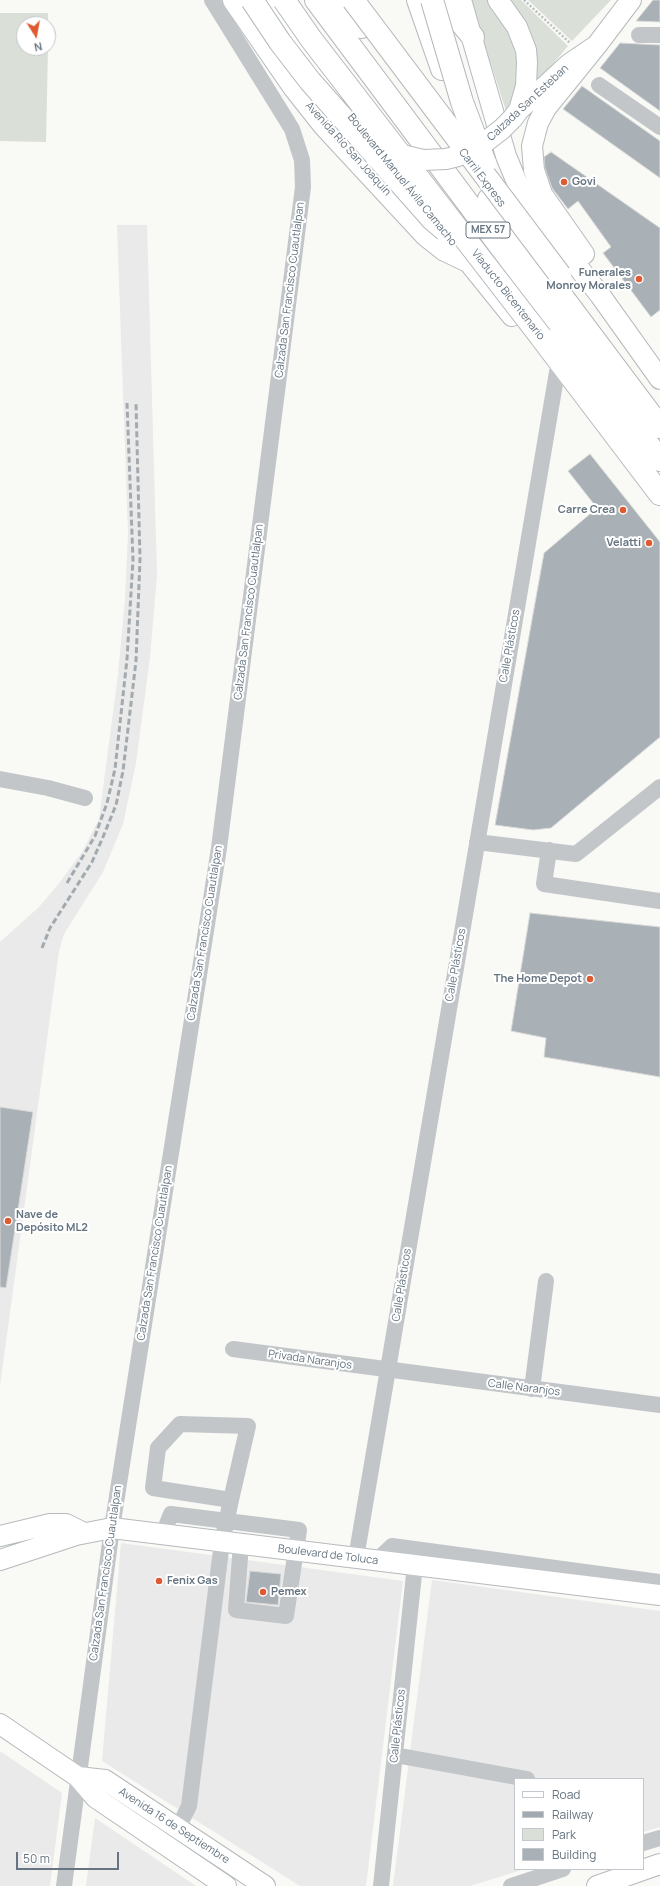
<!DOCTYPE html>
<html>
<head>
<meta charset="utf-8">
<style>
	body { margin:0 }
	#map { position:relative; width:660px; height:1886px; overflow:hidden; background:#f9f9f6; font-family:Manrope,sans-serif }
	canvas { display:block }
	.legend { position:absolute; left:514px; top:1778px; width:130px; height:92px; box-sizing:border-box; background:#fff; border:1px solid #c1c7cc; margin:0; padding:5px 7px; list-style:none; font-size:12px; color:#657480 }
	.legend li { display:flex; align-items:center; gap:8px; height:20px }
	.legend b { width:20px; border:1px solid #c1c7cc }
	.north { position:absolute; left:16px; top:16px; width:40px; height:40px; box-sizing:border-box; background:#fff; border:1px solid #c1c7cc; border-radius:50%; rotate:169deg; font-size:11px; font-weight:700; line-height:16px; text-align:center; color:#657480 }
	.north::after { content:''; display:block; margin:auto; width:14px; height:18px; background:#de5a31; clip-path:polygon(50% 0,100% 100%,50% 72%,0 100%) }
	.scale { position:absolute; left:16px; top:1852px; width:103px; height:18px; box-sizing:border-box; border:2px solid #657480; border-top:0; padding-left:5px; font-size:12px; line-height:14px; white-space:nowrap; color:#657480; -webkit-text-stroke:3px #fff; paint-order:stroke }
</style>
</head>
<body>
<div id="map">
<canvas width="660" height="1886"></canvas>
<ul class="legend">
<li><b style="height:5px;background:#fff"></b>Road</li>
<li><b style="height:5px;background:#a3aaaf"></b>Railway</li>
<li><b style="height:11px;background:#dadfd7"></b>Park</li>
<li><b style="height:11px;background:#a9b1b7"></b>Building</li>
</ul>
<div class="north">N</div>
<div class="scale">50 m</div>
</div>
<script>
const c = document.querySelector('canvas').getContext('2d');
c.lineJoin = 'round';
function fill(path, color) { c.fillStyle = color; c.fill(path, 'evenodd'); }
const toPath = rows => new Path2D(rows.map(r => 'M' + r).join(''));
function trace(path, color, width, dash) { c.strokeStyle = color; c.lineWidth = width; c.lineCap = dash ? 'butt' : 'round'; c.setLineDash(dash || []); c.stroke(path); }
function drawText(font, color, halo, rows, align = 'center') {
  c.font = font + ' Manrope,sans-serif'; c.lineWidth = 4; c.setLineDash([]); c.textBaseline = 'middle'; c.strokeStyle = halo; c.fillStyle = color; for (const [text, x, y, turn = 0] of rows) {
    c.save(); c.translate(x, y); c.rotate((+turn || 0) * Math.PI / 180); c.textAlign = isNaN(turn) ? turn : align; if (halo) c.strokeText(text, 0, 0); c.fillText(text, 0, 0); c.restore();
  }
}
const built = toPath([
	[117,225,147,225,157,575,150,657,136,763,123,824,103,872,64,934,59,951,0,1386,0,942,39,907,60,882,82,852,99,819,118,675,125,599,128,533],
	[121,1543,403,1581,366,1886,300,1886,102,1761],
	[432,1580,660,1611,660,1827,643,1832,643,1779,515,1779,515,1869,525,1869,470,1886,393,1886],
	[0,1751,62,1793,50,1886,0,1886],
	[95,1818,196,1886,86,1886]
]);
const green = toPath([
	[469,0,491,0,513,38,519,65,519,86,506,111,477,20],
	[507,0,521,0,568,46,536,84,536,70],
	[528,0,611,0,572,41],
	[0,13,48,13,48,41,48,24,24,24,24,48,48,48,46,142,0,141]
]);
const building = toPath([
	[653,0,660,0,660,22,636,21,653,0],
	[620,43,660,45,660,111,600,68,620,43],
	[582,86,660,141,660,178,563,109,582,86],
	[551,152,660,228,660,310,651,317,603,253,611,247,578,201,568,209,552,188,545,168,544,157,551,152],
	[590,454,660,542,660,737,551,828,533,830,495,825,544,553,597,508,568,471,590,454],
	[530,913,660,927,660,1077,544,1057,546,1038,511,1031,530,913],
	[0,1107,33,1112,6,1288,0,1287,0,1107],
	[250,1571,281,1574,278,1605,246,1602,250,1571]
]);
const path = toPath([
	[524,0,570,43]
]);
const minor = toPath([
	[639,35,660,35],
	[599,85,660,127],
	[0,779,48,788,85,798],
	[477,842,576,854,660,787],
	[549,850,544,884,660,901],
	[233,1349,660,1405],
	[532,1389,546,1281],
	[180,1424,248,1426,231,1500,153,1488,158,1448,180,1424],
	[163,1534,171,1514,299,1530,286,1616,236,1610,241,1544],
	[356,1558,557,372],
	[376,1561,392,1546,660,1582],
	[395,1755,527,1779],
	[178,1828,189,1806,222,1542,231,1500],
	[643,1843,660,1838],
	[64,1886,112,1528,219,848,303,187,302,160,292,129,212,0],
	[381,1886,415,1565],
	[511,1886,563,1869]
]);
const major = toPath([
	[267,0,335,97],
	[461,0,506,156,518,185,531,207,600,295,660,379],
	[498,0,517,27,526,50,527,62,526,86,519,110],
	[512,119,519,110,569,64,597,45,631,0],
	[433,218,512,316],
	[584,254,542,194,534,170,532,146,538,123,546,108,597,45],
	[0,1536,50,1524,66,1524,84,1533],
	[0,1560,76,1535,112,1528,660,1595],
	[0,1724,78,1777,96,1798,226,1886],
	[78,1777,105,1780,265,1886],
	[597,1886,660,1864]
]);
const highway = toPath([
	[234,0,294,87,324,125,426,235,445,250,466,260],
	[316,0,660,460],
	[340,0,361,27],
	[418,0,442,69],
	[442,0,473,37],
	[489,199,660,427],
	[531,207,535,248],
	[541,337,660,494]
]);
const rail = toPath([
	[67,883,95,836,107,803,115,769,127,659,133,560,127,403],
	[42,948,50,928,92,862,103,837,116,805,123,771,136,661,140,559,136,403]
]);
const majorBridge = toPath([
	[394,153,423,160,446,159,458,156,480,146,502,129,512,119]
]);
const highwayBridge = toPath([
	[252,0,280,42,310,81,432,219,445,230],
	[284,0,311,39,541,337],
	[353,0,560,275],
	[432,0,462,102,485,163]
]);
const markers = [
	[564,182,4,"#de5a31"],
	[639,279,4,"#de5a31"],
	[623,510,4,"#de5a31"],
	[649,543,4,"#de5a31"],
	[590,979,4,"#de5a31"],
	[8,1221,4,"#de5a31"],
	[159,1581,4,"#de5a31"],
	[263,1592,4,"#de5a31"]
];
const shields = [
	[488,230,44]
];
const shieldNames = [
	["MEX 57",488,230]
];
const streetNames = [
	["Calzada San Esteban",528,103,-43],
	["Avenida Río San Joaquín",348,149,48],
	["Carril Express",482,178,53],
	["Boulevard Manuel Ávila Camacho",402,180,51],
	["Calzada San Francisco Cuautlalpan",290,290,-83],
	["Viaducto Bicentenario",508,295,52],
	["Calzada San Francisco Cuautlalpan",249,612,-83],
	["Calle Plásticos",510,646,-80],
	["Calzada San Francisco Cuautlalpan",205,933,-81],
	["Calle Plásticos",456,965,-80],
	["Calzada San Francisco Cuautlalpan",155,1253,-81],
	["Calle Plásticos",402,1285,-81],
	["Privada Naranjos",310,1360,8],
	["Calle Naranjos",524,1388,7],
	["Boulevard de Toluca",328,1555,7],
	["Calzada San Francisco Cuautlalpan",106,1573,-82],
	["Calle Plásticos",398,1726,-84],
	["Avenida 16 de Septiembre",174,1826,33]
];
const poiNames = [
	["Govi",572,182],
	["Funerales",631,273,"right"],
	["Monroy Morales",631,286,"right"],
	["Carre Crea",615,510,"right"],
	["Velatti",641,543,"right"],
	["The Home Depot",582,979,"right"],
	["Nave de",16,1215],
	["Depósito ML2",16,1228],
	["Fenix Gas",167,1581],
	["Pemex",271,1592]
];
fill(built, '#e9eae9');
fill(green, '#dadfd7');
fill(building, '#a9b1b7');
trace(building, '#dadad8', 1);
trace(major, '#b5babd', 22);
trace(highway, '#b5b9bc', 24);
trace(path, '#bcbfc1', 2.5, [2, 2]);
trace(minor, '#c2c6c9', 16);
trace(major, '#fff', 20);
trace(highway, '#fff', 22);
trace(rail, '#a3aaaf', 3, [6, 3]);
trace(majorBridge, '#b5babd', 22, []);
trace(highwayBridge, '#b5b9bc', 24, []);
trace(majorBridge, '#fff', 20);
trace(highwayBridge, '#fff', 22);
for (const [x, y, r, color] of markers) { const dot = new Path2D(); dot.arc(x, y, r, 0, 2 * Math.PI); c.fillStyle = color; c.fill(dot); trace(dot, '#fff', 1.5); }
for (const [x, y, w] of shields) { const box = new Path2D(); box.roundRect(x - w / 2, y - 8, w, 16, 3); c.fillStyle = '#fff'; c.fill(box); trace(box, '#657480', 1); }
drawText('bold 10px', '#657480', null, shieldNames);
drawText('11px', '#657480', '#fff', streetNames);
drawText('bold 11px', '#657480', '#fff', poiNames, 'left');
</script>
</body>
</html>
